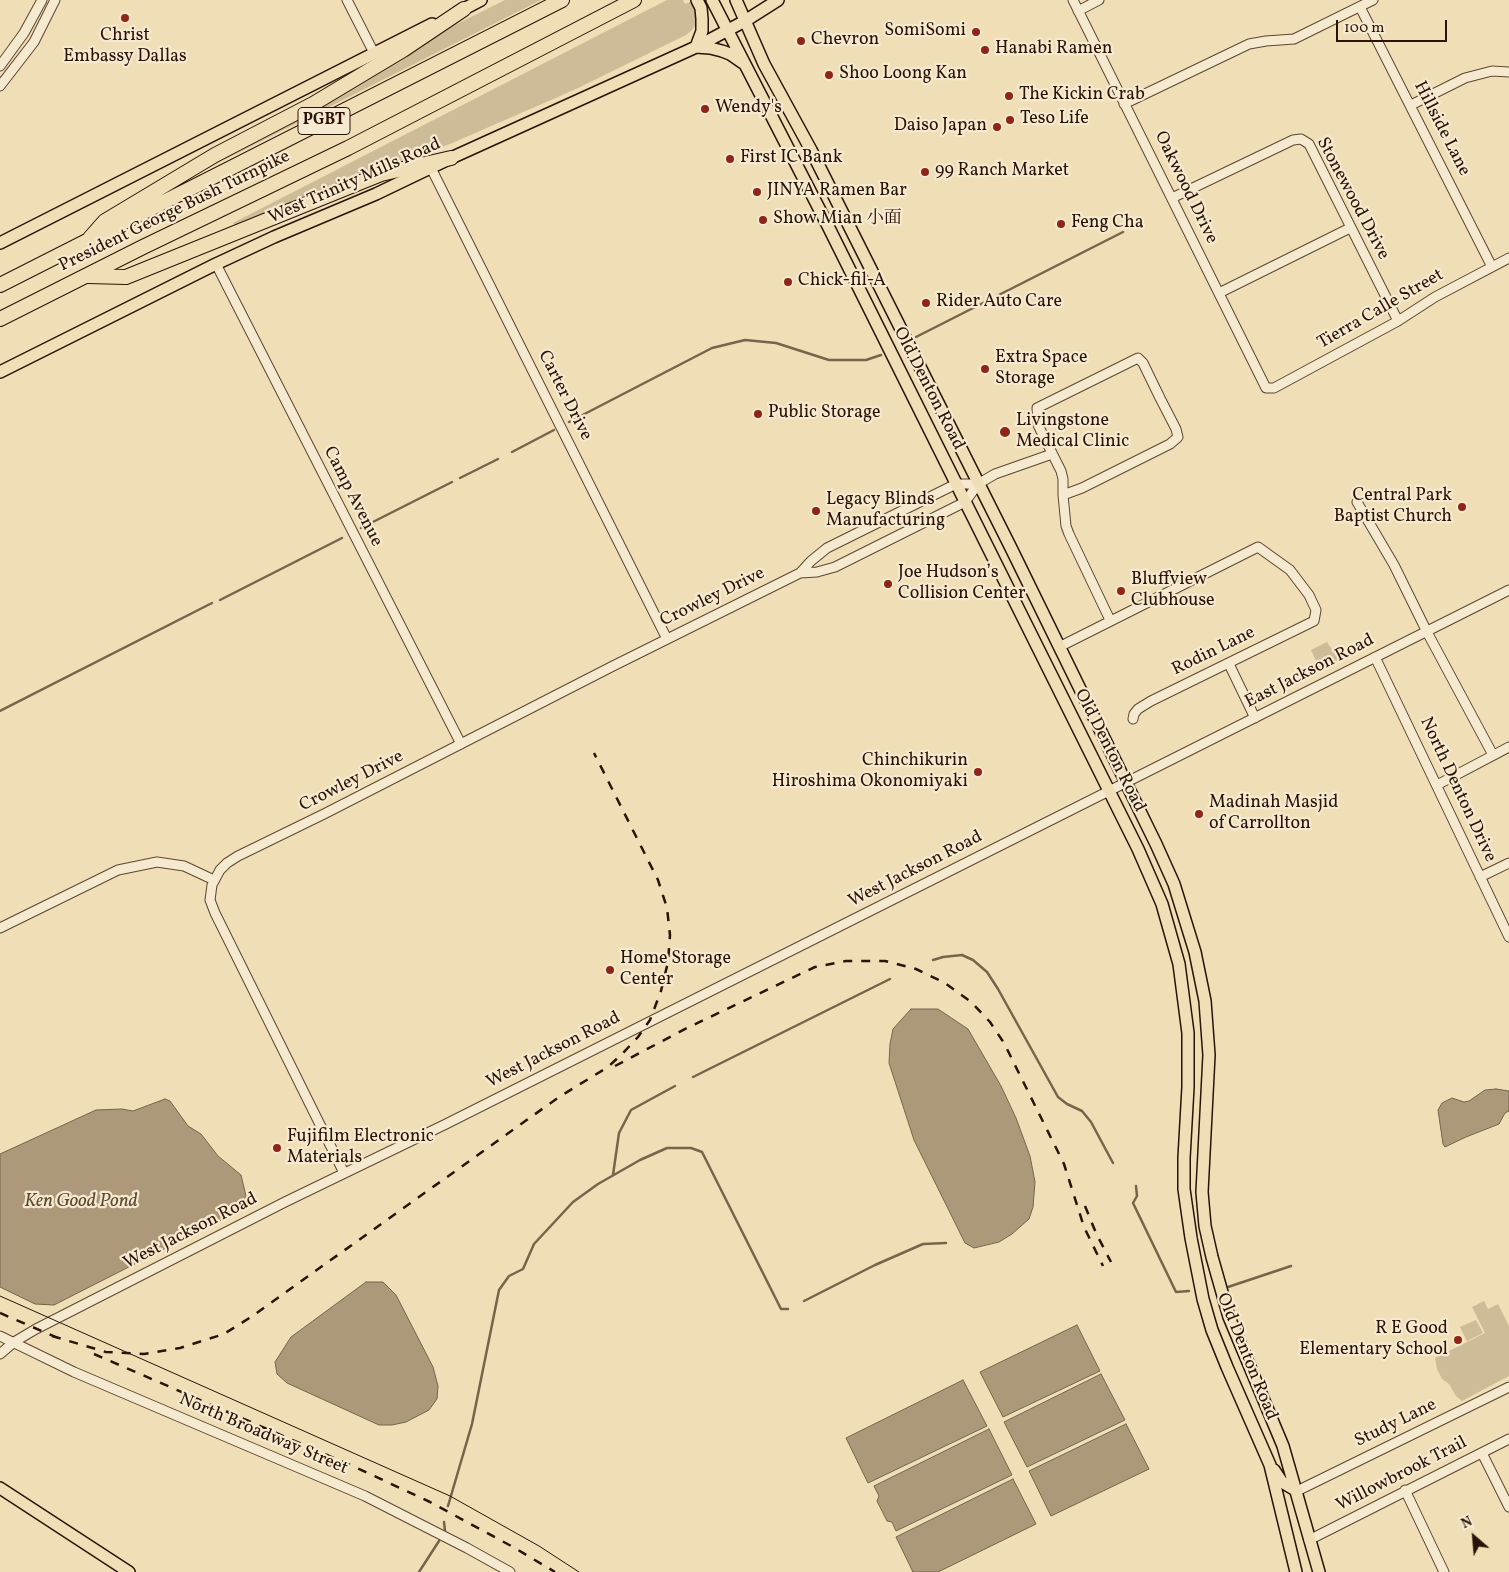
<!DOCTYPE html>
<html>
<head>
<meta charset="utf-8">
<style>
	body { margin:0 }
	#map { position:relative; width:1509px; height:1572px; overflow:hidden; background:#efdeb6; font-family:Vollkorn,serif }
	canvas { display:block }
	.north { position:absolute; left:1449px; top:1512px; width:50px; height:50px; -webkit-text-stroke:4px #f5ead0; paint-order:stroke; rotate:333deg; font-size:14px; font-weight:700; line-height:20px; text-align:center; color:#2c1305 }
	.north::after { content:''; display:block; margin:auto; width:18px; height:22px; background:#2c1305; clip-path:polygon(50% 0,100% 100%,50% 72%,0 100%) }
	.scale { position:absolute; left:1336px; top:20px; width:111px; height:22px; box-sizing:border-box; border:2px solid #2c1305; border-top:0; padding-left:6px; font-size:15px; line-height:18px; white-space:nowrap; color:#2c1305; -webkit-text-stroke:4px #f5ead0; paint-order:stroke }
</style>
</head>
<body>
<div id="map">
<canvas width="1509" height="1572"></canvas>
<div class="north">N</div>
<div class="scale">100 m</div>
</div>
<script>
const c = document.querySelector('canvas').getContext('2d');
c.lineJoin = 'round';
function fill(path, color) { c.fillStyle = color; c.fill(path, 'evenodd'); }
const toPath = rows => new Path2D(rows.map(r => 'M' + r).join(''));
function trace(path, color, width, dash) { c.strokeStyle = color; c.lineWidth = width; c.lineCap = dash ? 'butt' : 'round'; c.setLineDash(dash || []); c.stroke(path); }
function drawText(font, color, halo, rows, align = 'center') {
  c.font = font + ' Vollkorn,"Noto Serif SC",serif'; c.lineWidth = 4.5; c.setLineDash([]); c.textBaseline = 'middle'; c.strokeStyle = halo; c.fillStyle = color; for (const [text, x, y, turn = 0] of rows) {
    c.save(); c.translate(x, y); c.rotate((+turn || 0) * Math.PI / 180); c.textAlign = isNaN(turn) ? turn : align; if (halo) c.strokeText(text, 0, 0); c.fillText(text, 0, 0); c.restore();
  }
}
const green = toPath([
	[505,0,541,0,200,172,199,170,455,25],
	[667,0,683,0,685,4,692,1,697,10,698,21,692,30,686,35,576,89,450,144,280,207,235,227,233,223],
	[1327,642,1339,660,1320,669,1311,650],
	[1484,1301,1488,1309,1498,1304,1509,1326,1509,1376,1462,1401,1456,1396,1449,1384,1442,1379,1437,1369,1435,1358,1485,1333,1472,1307],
	[1476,1320,1483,1333,1467,1341,1460,1327]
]);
const water = toPath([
	[911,1009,938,1009,968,1029,1001,1086,1016,1118,1030,1156,1035,1182,1033,1207,1029,1219,1012,1234,999,1242,974,1248,965,1243,914,1140,889,1063,890,1044,893,1029,911,1009],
	[1496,1089,1509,1091,1509,1111,1505,1113,1499,1124,1466,1137,1445,1147,1443,1144,1438,1110,1442,1103,1452,1098,1464,1102,1469,1101,1485,1090,1496,1089],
	[165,1099,170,1101,188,1126,201,1134,218,1156,241,1175,246,1196,239,1211,54,1305,35,1304,0,1287,0,1154,96,1110,122,1109,133,1111,165,1099],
	[366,1282,383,1282,396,1295,433,1367,438,1386,437,1399,429,1410,406,1422,392,1425,379,1425,287,1383,277,1374,275,1362,291,1337,366,1282],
	[1077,1325,1100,1371,1003,1417,980,1372,1077,1325],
	[1101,1374,1125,1420,1027,1467,1004,1422,1101,1374],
	[963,1380,987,1426,868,1483,846,1438,963,1380],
	[1126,1424,1149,1469,1051,1516,1029,1471,1126,1424],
	[989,1429,1012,1475,896,1531,892,1522,887,1521,877,1501,879,1496,874,1486,989,1429],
	[1013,1479,1036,1524,938,1572,913,1572,896,1537,1013,1479]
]);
const stream = toPath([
	[916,337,1123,232],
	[569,422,712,348,745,340,776,343,829,360,866,360,881,355],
	[512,452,554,430],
	[460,478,498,459],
	[361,528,452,482],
	[220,600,342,538],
	[0,711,212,603],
	[933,960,943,957,962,955,973,960,987,972,998,989,1058,1097,1067,1104,1082,1111,1091,1122,1113,1163],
	[693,1077,890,979],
	[613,1175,619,1133,631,1110,675,1086],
	[1136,1186,1137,1196,1133,1203,1176,1292,1189,1291],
	[1228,1287,1291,1266],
	[804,1301,875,1265,923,1244,946,1243],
	[448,1506,472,1424,499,1290,509,1276,523,1269,534,1244,573,1202,598,1184,640,1160,667,1148,691,1148,702,1152,779,1305,781,1309,788,1309],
	[444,1522,445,1531],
	[419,1572,439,1541]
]);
const minor = toPath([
	[347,0,374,53],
	[1073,0,1266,388,1274,388,1398,321,1435,297,1509,258],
	[1360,7,1492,267],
	[1078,11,1099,0],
	[0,66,24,33,42,0],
	[0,86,34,42,55,0],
	[1124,104,1249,44,1266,41,1294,39,1373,0],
	[1411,105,1465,78,1492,71,1509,72],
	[431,168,667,639],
	[1172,198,1293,140,1301,139,1309,144,1398,321],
	[216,264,461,744],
	[1219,293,1350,228],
	[1063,495,1082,488,1170,444,1178,437,1176,429,1160,398,1143,363,1138,358,1037,408,1038,425,1061,471,1063,479,1063,495,1066,526,1069,534,1110,620],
	[1357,502,1394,565,1427,632,1493,755],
	[800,573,817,572,835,567,965,502,978,484,995,474,1052,454],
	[1059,647,1258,547,1290,570,1309,595,1316,610,1314,621,1151,701,1138,709,1134,714,1133,719],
	[1375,657,1509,937],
	[1229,664,1255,718],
	[1437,785,1509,747],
	[1480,877,1509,863],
	[0,928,118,870,157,862,184,866,214,880],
	[344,1173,215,913,210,900,212,885,220,870,227,863,238,856,324,814,613,666,800,573,811,561,827,548,956,484,978,484],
	[0,1336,74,1372,365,1496,467,1548,510,1572],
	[0,1354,14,1342,36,1329,285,1202,446,1124,1509,590],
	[1482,1453,1509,1507],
	[1405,1490,1444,1572],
	[1297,1491,1509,1387],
	[1309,1540,1509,1439]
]);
const major = toPath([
	[712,0,828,226,1138,849,1162,904,1179,964,1188,1033,1188,1087,1184,1158,1184,1189,1191,1238,1203,1299,1212,1330,1227,1367,1270,1465,1296,1572],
	[736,0,764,64,811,150,1011,548,1156,844,1174,884,1195,952,1205,1001,1209,1055,1202,1192,1205,1226,1212,1257,1229,1317,1283,1446,1319,1572],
	[458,12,481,0],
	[696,47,710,48,722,51,730,54,743,63],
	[696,47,702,31,702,19,701,8,697,0],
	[0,243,432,24],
	[0,372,216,264,274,237,376,194,451,158,696,47,745,21,778,0],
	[1274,1470,1282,1482,1297,1491],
	[0,1488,129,1572]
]);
const highway = toPath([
	[90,238,105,221,215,155,313,104,403,50,464,9],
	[88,276,126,277,381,174,451,158],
	[0,285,562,0],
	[0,319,143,247,348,148,634,0]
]);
const tram = toPath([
	[0,1296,450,1496,539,1546,579,1572]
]);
const rail = toPath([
	[615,1066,687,1028,815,967,846,961,885,961,916,969,945,983,971,1002,990,1022,1004,1043,1064,1164,1084,1227,1103,1266],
	[1085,1206,1096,1233,1111,1262],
	[0,1313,58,1338],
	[52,1336,106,1352,144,1354,180,1348,224,1334,251,1317,559,1097,608,1067,623,1053,638,1037,650,1020,661,991,668,962,670,935,667,908,658,880,594,753],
	[94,1354,357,1468,430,1502,513,1547,555,1572]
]);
const markers = [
	[125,18,5,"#8f2418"],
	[976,32,5,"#8f2418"],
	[801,41,5,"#8f2418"],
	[985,50,5,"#8f2418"],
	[829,75,5,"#8f2418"],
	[1009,96,5,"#8f2418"],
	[705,109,5,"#8f2418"],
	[1010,120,5,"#8f2418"],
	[997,127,5,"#8f2418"],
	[730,159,5,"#8f2418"],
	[925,172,5,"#8f2418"],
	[757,192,5,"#8f2418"],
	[763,220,5,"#8f2418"],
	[1061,224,5,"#8f2418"],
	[788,282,5,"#8f2418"],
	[926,303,5,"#8f2418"],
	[985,369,5,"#8f2418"],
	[758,414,5,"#8f2418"],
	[1005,432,6,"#8f2418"],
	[1462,507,5,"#8f2418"],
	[816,511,5,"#8f2418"],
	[888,584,5,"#8f2418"],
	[1121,591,5,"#8f2418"],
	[978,772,5,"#8f2418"],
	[1199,814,5,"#8f2418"],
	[610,970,5,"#8f2418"],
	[277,1148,5,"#8f2418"],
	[1458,1340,5,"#8f2418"]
];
const shields = [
	[324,121,52]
];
const shieldNames = [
	["PGBT",324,121]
];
const poiNames = [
	["SomiSomi",966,32,"right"],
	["Christ",125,37,"center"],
	["Embassy Dallas",125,58,"center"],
	["Chevron",811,41],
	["Hanabi Ramen",995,50],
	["Shoo Loong Kan",839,75],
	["The Kickin Crab",1019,96],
	["Wendy's",715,109],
	["Teso Life",1020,120],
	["Daiso Japan",987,127,"right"],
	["First IC Bank",740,159],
	["99 Ranch Market",935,172],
	["JINYA Ramen Bar",767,192],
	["Show Mian 小面",773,220],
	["Feng Cha",1071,224],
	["Chick-fil-A",798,282],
	["Rider Auto Care",936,303],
	["Extra Space",995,359],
	["Storage",995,380],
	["Public Storage",768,414],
	["Livingstone",1016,422],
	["Medical Clinic",1016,443],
	["Central Park",1452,497,"right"],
	["Baptist Church",1452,518,"right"],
	["Legacy Blinds",826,501],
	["Manufacturing",826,522],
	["Joe Hudson’s",898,574],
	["Collision Center",898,595],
	["Bluffview",1131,581],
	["Clubhouse",1131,602],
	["Chinchikurin",968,762,"right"],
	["Hiroshima Okonomiyaki",968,783,"right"],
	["Madinah Masjid",1209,804],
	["of Carrollton",1209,825],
	["Home Storage",620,960],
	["Center",620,981],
	["Fujifilm Electronic",287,1138],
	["Materials",287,1159],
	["R E Good",1448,1330,"right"],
	["Elementary School",1448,1351,"right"]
];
const streetNames = [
	["Hillside Lane",1441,129,63],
	["West Trinity Mills Road",355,182,-24],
	["Oakwood Drive",1185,188,64],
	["Stonewood Drive",1352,199,62],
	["President George Bush Turnpike",175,212,-26],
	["Tierra Calle Street",1381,310,-30],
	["Old Denton Road",928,389,63],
	["Carter Drive",564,396,63],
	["Camp Avenue",352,497,63],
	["Crowley Drive",713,598,-26],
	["Rodin Lane",1214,652,-26],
	["East Jackson Road",1310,672,-27],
	["Old Denton Road",1109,751,63],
	["Crowley Drive",352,782,-27],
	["North Denton Drive",1457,790,65],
	["West Jackson Road",916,870,-27],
	["West Jackson Road",554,1051,-27],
	["West Jackson Road",191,1232,-27],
	["Old Denton Road",1246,1357,68],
	["Study Lane",1396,1424,-26],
	["North Broadway Street",263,1435,23],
	["Willowbrook Trail",1402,1475,-27]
];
const waterNames = [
	["Ken Good Pond",81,1203]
];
fill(green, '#cebb98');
fill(water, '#ad997a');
trace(water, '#79634b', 1);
trace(stream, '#79634b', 2.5);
trace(minor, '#5d4631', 11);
trace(major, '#2c1305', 14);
trace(highway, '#2c1305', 16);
trace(minor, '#f5ead0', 9);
trace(major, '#efdeb6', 11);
trace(highway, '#efdeb6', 14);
trace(tram, '#2c1305', 1);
trace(rail, '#2c1305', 2.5, [9, 9]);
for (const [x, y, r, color] of markers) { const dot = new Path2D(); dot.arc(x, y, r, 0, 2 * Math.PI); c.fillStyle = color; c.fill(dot); trace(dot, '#f5ead0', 2); }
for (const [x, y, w] of shields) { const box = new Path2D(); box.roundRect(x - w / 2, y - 13.5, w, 27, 4); c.fillStyle = '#f5ead0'; c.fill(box); trace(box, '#2c1305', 1); }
drawText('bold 16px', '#2c1305', null, shieldNames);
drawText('18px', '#2c1305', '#f5ead0', poiNames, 'left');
drawText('18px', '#2c1305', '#f5ead0', streetNames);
drawText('italic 19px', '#604934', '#f5ead0', waterNames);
</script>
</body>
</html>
